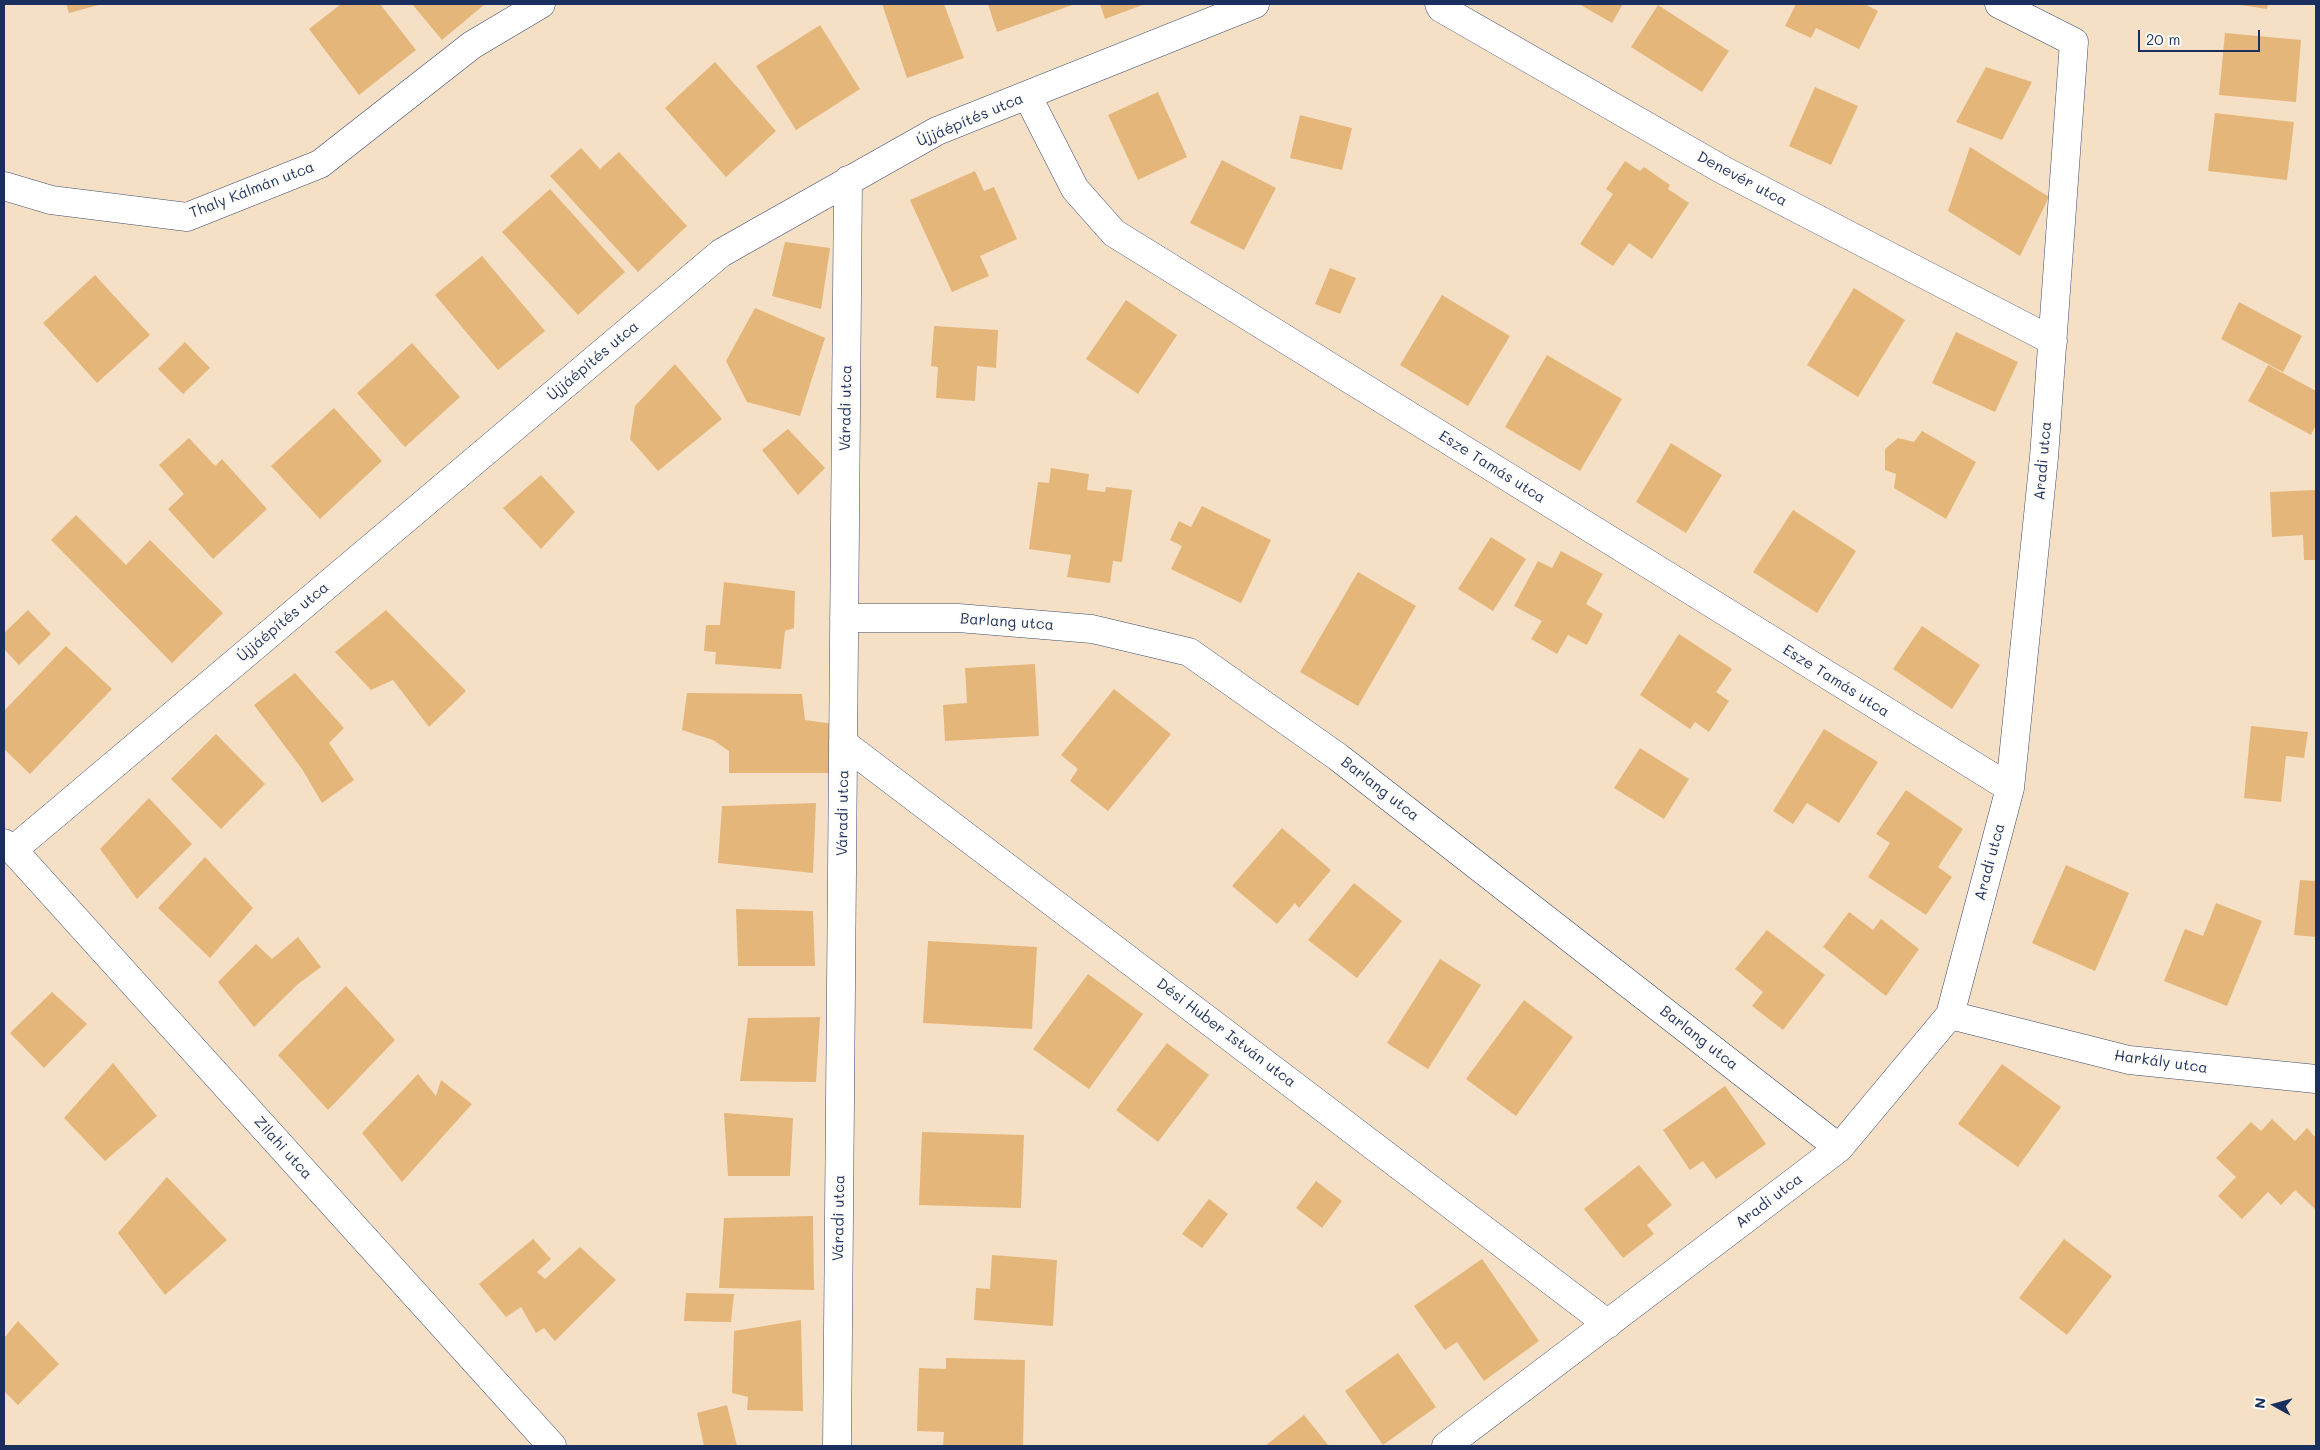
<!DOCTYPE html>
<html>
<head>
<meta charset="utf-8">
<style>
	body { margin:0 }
	#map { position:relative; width:2320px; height:1450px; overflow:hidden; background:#f5e0c5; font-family:Mali,sans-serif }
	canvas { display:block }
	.frame { position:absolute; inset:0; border:5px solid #1b2f5e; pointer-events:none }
	.north { position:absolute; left:2250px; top:1380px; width:50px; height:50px; -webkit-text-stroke:4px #fdfcf7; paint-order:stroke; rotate:277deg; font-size:14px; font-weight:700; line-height:20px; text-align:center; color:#1b2f5e }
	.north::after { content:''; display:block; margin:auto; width:18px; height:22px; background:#1b2f5e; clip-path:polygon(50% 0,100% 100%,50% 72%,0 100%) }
	.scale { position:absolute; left:2138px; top:30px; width:122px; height:22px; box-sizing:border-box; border:2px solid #1b2f5e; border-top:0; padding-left:6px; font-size:15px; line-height:18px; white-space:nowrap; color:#1b2f5e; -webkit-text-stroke:4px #fdfcf7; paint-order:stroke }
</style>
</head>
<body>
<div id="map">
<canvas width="2320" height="1450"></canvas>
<div class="frame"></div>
<div class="north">N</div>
<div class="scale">20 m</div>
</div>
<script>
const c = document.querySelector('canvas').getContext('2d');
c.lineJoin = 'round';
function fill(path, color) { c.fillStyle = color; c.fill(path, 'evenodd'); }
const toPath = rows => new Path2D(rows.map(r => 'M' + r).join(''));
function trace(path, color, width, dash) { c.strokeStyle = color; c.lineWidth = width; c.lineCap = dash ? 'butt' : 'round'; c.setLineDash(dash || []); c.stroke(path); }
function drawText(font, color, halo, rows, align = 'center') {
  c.font = font + ' Mali,sans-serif'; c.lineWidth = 4; c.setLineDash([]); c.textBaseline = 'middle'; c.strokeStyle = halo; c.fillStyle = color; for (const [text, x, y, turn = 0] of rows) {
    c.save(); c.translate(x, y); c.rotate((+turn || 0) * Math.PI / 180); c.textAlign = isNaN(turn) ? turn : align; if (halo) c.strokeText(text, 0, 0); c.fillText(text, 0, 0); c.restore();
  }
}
const building = toPath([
	[66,4,102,4,69,13],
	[341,4,380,4,416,50,359,95,309,29],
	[412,4,485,4,442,40],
	[882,4,944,4,964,58,907,78],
	[988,4,1075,4,997,32],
	[1100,4,1145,4,1105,19],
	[1579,4,1623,4,1612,23],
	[1796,4,1865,4,1878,11,1859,49,1816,28,1811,38,1785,26],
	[2234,4,2268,4,2267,9],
	[1658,5,1729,51,1702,92,1631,47],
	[820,25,860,89,796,130,756,66],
	[2225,33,2301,40,2296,102,2219,95],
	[715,62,776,131,726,177,665,108],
	[1986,67,2032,82,2002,140,1956,122],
	[1815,87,1858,106,1831,165,1789,146],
	[1158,92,1187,157,1138,180,1108,115],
	[2215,113,2294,122,2287,180,2208,171],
	[1300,115,1352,128,1342,170,1290,158],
	[1970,147,2049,197,2020,256,1948,211],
	[581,148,600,169,619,152,687,226,638,272,550,176],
	[1222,160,1276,188,1244,250,1190,223],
	[1625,161,1640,171,1644,167,1670,185,1668,189,1689,203,1652,259,1629,243,1613,266,1580,244,1613,194,1606,189],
	[975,171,984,191,994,187,1017,239,980,256,989,276,952,292,910,200],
	[550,189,625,272,578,315,502,232],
	[785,242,830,248,821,309,772,296],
	[482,256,545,331,498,370,435,295],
	[1330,268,1356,278,1340,314,1315,304],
	[95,275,150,335,97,383,43,323],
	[1854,288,1905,320,1858,397,1807,365],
	[1442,295,1510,336,1468,406,1400,365],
	[1126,300,1177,335,1138,394,1086,359],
	[2239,302,2302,336,2283,372,2221,339],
	[755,308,825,338,800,416,747,402,726,361],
	[934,326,998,330,996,368,977,366,975,401,936,398,938,367,931,366],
	[1956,332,2018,362,1995,412,1932,383],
	[185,342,210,368,183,394,158,369],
	[412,343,460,397,405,447,357,393],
	[1547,355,1622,399,1580,471,1505,427],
	[675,364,722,419,658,471,630,439,635,406],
	[2268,365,2316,391,2316,425,2311,435,2248,401],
	[334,408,382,461,320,519,271,466],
	[788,429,825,468,798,495,762,450],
	[1922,431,1976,462,1946,519,1894,488,1896,474,1885,470,1885,449,1898,438,1914,442],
	[189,438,215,466,222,459,267,509,213,559,168,509,184,494,159,465],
	[1671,443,1722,475,1686,533,1636,502],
	[1051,468,1089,474,1087,490,1105,492,1106,487,1132,490,1122,562,1113,561,1110,583,1067,577,1071,555,1029,549,1038,482,1049,483],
	[541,475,575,512,541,549,503,508],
	[2316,490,2316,560,2304,560,2303,535,2272,537,2270,492],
	[1202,506,1271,540,1241,603,1171,569,1182,546,1170,540,1179,521,1191,527],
	[1793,510,1856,551,1817,613,1753,572],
	[76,515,126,565,150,540,223,613,172,663,51,540],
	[1491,537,1526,559,1493,611,1458,589],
	[1561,551,1603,574,1586,604,1603,614,1587,645,1568,635,1557,654,1531,639,1542,621,1514,606,1538,561,1552,568],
	[1358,572,1416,606,1358,706,1300,672],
	[724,582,795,591,794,628,785,631,781,669,715,664,716,652,704,651,706,625,720,625],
	[28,610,51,634,19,665,4,649,4,633],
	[386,610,466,691,429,727,393,680,371,690,335,652],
	[1922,626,1980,665,1952,709,1893,669],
	[1679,634,1732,669,1716,692,1729,701,1709,732,1695,722,1690,729,1640,695],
	[66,646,112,689,30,774,4,749,4,711],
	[1035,664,1039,736,945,741,943,705,967,703,965,668],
	[295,673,344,728,329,743,354,780,322,803,302,769,254,705],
	[1114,689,1171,734,1108,811,1070,781,1078,769,1061,755],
	[687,693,802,694,805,720,834,724,836,773,729,773,729,751,713,740,682,730],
	[2251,726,2308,732,2304,758,2286,756,2281,802,2244,798],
	[1824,729,1878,762,1839,823,1807,803,1793,824,1773,811],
	[216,734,265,784,221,829,171,779],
	[1640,748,1689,779,1664,819,1614,788],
	[1906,790,1963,829,1938,867,1952,877,1926,915,1868,877,1890,843,1876,834],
	[149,798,192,844,137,899,100,849],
	[816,803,813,873,718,863,722,806],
	[1282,828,1331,870,1299,908,1295,903,1277,924,1232,886],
	[205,857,253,908,210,958,158,908],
	[2066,865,2129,893,2095,971,2032,943],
	[2300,880,2316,881,2316,937,2294,935],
	[1354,883,1402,921,1357,978,1308,940],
	[2216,903,2262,921,2227,1006,2164,981,2185,929,2203,936],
	[736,909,813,911,815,966,738,966],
	[1849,912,1873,930,1881,919,1919,949,1886,996,1823,947],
	[1767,930,1825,975,1783,1030,1752,1006,1763,992,1735,969],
	[298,937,321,967,298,984,254,1027,218,982,256,944,272,959],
	[928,941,1037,947,1032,1029,923,1023],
	[1440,959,1481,985,1428,1069,1387,1043],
	[1088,974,1143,1014,1089,1089,1033,1049],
	[346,986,395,1040,328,1110,278,1055],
	[52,992,87,1024,44,1068,10,1033],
	[1524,1000,1573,1037,1516,1116,1466,1079],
	[820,1017,816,1082,740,1081,748,1018],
	[1167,1043,1209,1075,1158,1142,1116,1110],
	[113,1063,157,1116,105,1161,64,1118],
	[2002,1064,2061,1107,2018,1167,1958,1124],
	[418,1074,436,1096,441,1080,472,1104,402,1182,362,1133],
	[1725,1086,1766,1144,1716,1179,1703,1161,1690,1170,1663,1130],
	[724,1113,793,1118,790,1176,728,1176],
	[2272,1119,2295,1141,2307,1128,2316,1138,2316,1210,2295,1190,2281,1205,2268,1192,2242,1219,2218,1196,2236,1177,2216,1158,2251,1122,2261,1131],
	[922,1132,1024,1135,1021,1208,919,1205],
	[1639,1165,1672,1205,1647,1225,1654,1234,1623,1258,1584,1209],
	[167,1177,227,1240,165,1295,118,1233],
	[1316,1181,1342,1201,1322,1228,1296,1208],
	[1209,1199,1228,1214,1202,1248,1182,1234],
	[813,1216,814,1290,719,1288,724,1218],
	[533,1239,551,1259,537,1272,545,1279,580,1247,616,1280,555,1341,544,1328,536,1333,521,1307,506,1317,479,1284],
	[2064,1239,2112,1276,2067,1335,2019,1298],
	[992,1255,1057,1260,1053,1326,974,1320,976,1288,990,1289],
	[1482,1259,1539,1341,1484,1381,1457,1342,1445,1350,1414,1306],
	[686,1293,734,1294,731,1322,684,1321],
	[801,1320,803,1411,747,1410,748,1397,732,1393,734,1331],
	[18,1321,59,1364,18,1405,4,1391,4,1338],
	[1398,1353,1436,1407,1383,1445,1345,1391],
	[946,1358,1025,1360,1023,1446,943,1446,944,1432,917,1431,919,1368,946,1369],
	[727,1405,737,1446,704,1446,697,1413],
	[1304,1415,1329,1446,1265,1446]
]);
const minor = toPath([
	[1439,4,1441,8,1723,170,2053,341],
	[1027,95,1075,189,1114,233,2010,788],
	[4,186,51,200,187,217,320,164,472,45,541,4],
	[844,618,958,618,1092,629,1189,652,1338,757,1839,1148],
	[843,743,1608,1324],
	[4,843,13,850,552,1446],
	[13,850,721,253,937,131,1255,4],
	[1950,1015,2129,1060,2316,1079],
	[837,1446,848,180],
	[1446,1446,1839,1148,1950,1015,2010,788,2044,457,2074,42,1999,4]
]);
const streetNames = [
	["Újjáépítés utca",970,120,-23],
	["Denevér utca",1742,179,28],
	["Thaly Kálmán utca",252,190,-21],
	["Újjáépítés utca",593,361,-40],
	["Váradi utca",846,408,-89],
	["Aradi utca",2043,461,-85],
	["Esze Tamás utca",1492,467,32],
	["Újjáépítés utca",283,622,-40],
	["Barlang utca",1007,622,4],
	["Esze Tamás utca",1836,681,32],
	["Barlang utca",1380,789,38],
	["Váradi utca",843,813,-89],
	["Aradi utca",1990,862,-75],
	["Dési Huber István utca",1226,1033,37],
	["Barlang utca",1699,1038,38],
	["Harkály utca",2161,1062,8],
	["Zilahi utca",283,1148,48],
	["Aradi utca",1769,1201,-37],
	["Váradi utca",839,1218,-89]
];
fill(building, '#e5b67a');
trace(minor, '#3c4a6d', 29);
trace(minor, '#fff', 28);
drawText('15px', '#1b2f5e', '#fdfcf7', streetNames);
</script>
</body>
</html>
